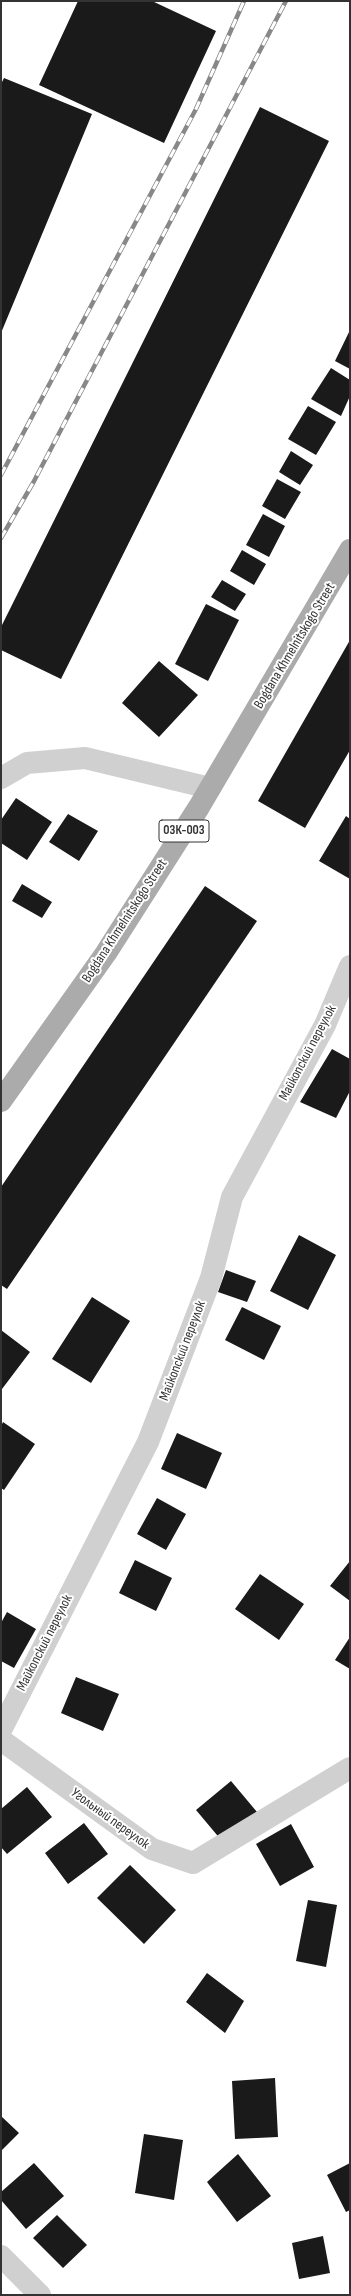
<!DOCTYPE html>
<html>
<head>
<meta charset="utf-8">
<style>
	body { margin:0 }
	#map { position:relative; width:351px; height:2296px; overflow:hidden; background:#fff; font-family:"Sofia Sans Condensed",sans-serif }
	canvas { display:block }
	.frame { position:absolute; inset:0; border:2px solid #333; pointer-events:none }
</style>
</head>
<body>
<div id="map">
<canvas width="351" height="2296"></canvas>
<div class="frame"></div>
</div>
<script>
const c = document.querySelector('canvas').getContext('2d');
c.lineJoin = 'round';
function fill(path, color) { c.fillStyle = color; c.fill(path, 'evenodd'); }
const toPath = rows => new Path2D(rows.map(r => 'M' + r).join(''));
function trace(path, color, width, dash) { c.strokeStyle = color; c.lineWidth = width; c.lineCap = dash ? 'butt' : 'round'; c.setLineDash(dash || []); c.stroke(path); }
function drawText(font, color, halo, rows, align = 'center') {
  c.font = font + ' "Sofia Sans Condensed",sans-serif'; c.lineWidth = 4; c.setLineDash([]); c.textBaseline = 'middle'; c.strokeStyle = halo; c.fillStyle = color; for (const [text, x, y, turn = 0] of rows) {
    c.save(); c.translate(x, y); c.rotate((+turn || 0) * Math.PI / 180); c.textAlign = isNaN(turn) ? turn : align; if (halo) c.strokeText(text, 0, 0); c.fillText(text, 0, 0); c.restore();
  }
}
const building = toPath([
	[78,1,152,1,216,31,164,143,39,85],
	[4,78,92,114,1,333,1,84],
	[260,107,329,141,61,679,1,650,1,627],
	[350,330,350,369,335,361],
	[331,368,350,380,350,396,341,416,311,399],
	[308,406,336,422,316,455,288,439],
	[291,451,313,465,300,485,279,472],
	[277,479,301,492,285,519,262,506],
	[263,514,285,526,269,557,246,545],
	[242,550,266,564,254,585,230,571],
	[222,580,246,594,235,611,211,597],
	[206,604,239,620,208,681,175,664],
	[350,640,350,750,305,828,258,801],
	[159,661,198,695,159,737,122,703],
	[16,798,52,822,27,860,1,843,1,820],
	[68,814,98,831,79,861,49,842],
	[346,816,350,819,350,879,319,861],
	[22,884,52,902,42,918,12,901],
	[205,886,257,921,7,1289,1,1285,1,1187],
	[332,1049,350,1059,350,1091,336,1118,300,1102],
	[299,1235,336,1255,308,1310,270,1291],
	[226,1270,256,1281,247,1302,218,1292],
	[92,1297,130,1321,91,1383,52,1359],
	[242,1307,281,1326,264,1360,225,1340],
	[1,1330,30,1352,2,1389,1,1388],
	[3,1422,35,1444,4,1490,1,1488,1,1426],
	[177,1433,222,1453,206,1489,161,1469],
	[157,1498,186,1514,166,1550,137,1534],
	[135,1560,172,1578,156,1611,119,1593],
	[350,1561,350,1601,330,1586],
	[260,1574,304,1604,279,1640,235,1609],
	[7,1612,36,1629,14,1668,1,1661,1,1623],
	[350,1637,350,1669,335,1660],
	[76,1677,119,1694,103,1731,61,1713],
	[231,1781,257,1812,222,1841,196,1810],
	[27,1787,52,1817,7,1854,1,1847,1,1809],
	[84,1823,108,1854,68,1884,45,1853],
	[291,1824,314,1867,280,1886,256,1844],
	[130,1865,176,1910,144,1944,97,1898],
	[308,1900,337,1905,326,1967,296,1961],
	[207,1973,244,2001,225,2033,186,2002],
	[275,2078,278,2137,235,2139,232,2081],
	[1,2116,19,2133,1,2151],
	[144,2134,183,2140,174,2200,135,2193],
	[238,2154,271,2196,237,2222,207,2182],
	[34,2163,64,2196,26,2229,1,2200,1,2192],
	[350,2163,350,2210,346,2212,327,2175],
	[57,2215,87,2245,63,2268,33,2238],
	[323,2236,330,2273,299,2279,292,2243]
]);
const minor = toPath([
	[1,778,27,763,85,758,210,788],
	[1,1730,148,1442,211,1278,232,1197,325,1025,350,966],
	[1,1740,152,1849,193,1863,350,1768],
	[1,2256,40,2295]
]);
const major = toPath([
	[1,1101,106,953,199,807,350,550]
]);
const rail = toPath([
	[1,475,196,109,244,1],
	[1,538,33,483,286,1]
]);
const shields = [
	[184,831,50]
];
const shieldNames = [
	["03К-003",184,831]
];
const streetNames = [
	["Bogdana Khmelnitskogo Street",295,646,-59],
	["Bogdana Khmelnitskogo Street",125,921,-57],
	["Майкопский переулок",308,1053,-62],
	["Майкопский переулок",183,1351,-69],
	["Майкопский переулок",45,1643,-63],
	["Угольный переулок",110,1819,36]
];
fill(building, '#1a1a1a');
trace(minor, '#d0d0d0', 22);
trace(major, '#ababab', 22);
trace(rail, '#888', 4.5);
trace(rail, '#fff', 3, [9]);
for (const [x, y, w] of shields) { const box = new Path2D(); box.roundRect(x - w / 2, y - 11, w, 22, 3); c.fillStyle = '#fff'; c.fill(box); trace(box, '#333', 1); }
drawText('bold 13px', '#333', null, shieldNames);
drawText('14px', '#333', '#fff', streetNames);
</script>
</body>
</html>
